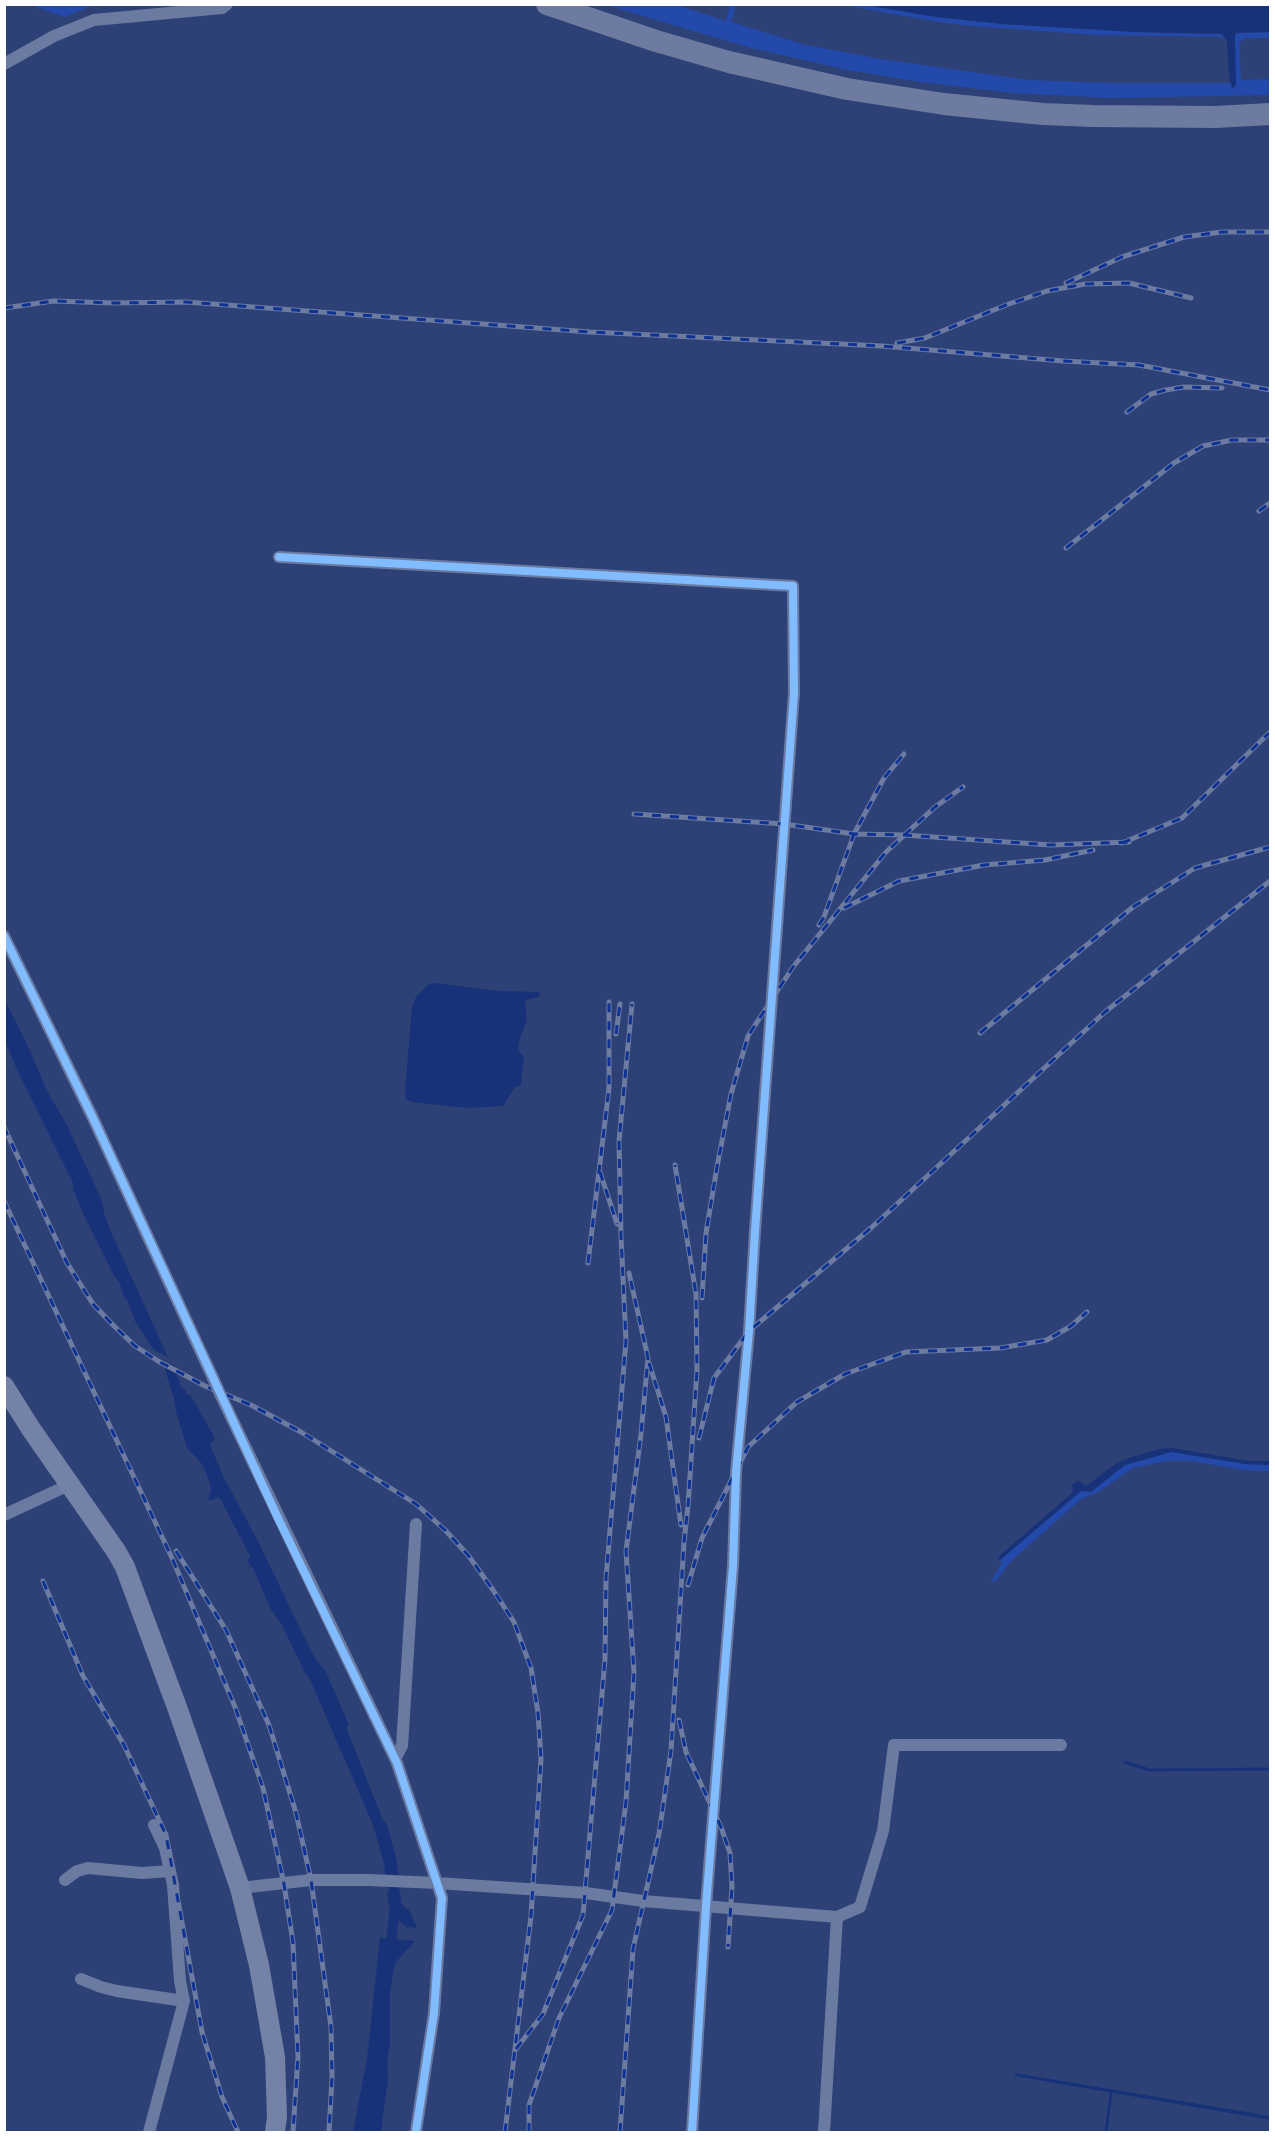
<!DOCTYPE html>
<html>
<head>
<meta charset="utf-8">
<style>
	body { margin:0 }
	#map { position:relative; width:1275px; height:2137px; overflow:hidden; background:#2d4176; font-family:"Public Sans",sans-serif }
	canvas { display:block }
	.frame { position:absolute; inset:0; border:6px solid #fff; pointer-events:none }
</style>
</head>
<body>
<div id="map">
<canvas width="1275" height="2137"></canvas>
<div class="frame"></div>
</div>
<script>
const c = document.querySelector('canvas').getContext('2d');
c.lineJoin = 'round';
function fill(path, color) { c.fillStyle = color; c.fill(path, 'evenodd'); }
const toPath = rows => new Path2D(rows.map(r => 'M' + r).join(''));
function trace(path, color, width, dash) { c.strokeStyle = color; c.lineWidth = width; c.lineCap = dash ? 'butt' : 'round'; c.setLineDash(dash || []); c.stroke(path); }
const green = toPath([
	[30,5,93,5,65,17],
	[606,5,677,5,726,21,730,5,736,5,731,22,806,45,881,59,1029,80,1108,83,1231,83,1232,88,1235,35,1237,33,1270,32,1270,38,1245,38,1239,43,1241,80,1270,79,1270,95,1112,98,1014,93,921,82,848,70,751,48],
	[843,5,866,5,936,17,1003,24,1134,32,1222,34,1226,37,1098,35,972,26,939,22],
	[1171,1452,1245,1464,1270,1465,1270,1471,1244,1470,1191,1461,1166,1461,1133,1468,1098,1492,1081,1499,1010,1562,996,1581,991,1581,1002,1563,1000,1560,1081,1491,1125,1465]
]);
const water = toPath([
	[866,5,1270,5,1270,32,1237,33,1235,35,1236,84,1235,87,1232,88,1229,77,1227,41,1222,34,1134,32,1003,24,936,17],
	[434,983,498,991,540,992,539,997,525,1000,527,1020,520,1038,518,1050,524,1057,521,1085,515,1087,503,1106,468,1108,412,1102,406,1099,405,1091,412,1007,416,997,429,984],
	[5,1000,31,1053,48,1093,67,1125,102,1201,104,1213,110,1230,168,1357,154,1350,135,1321,127,1300,123,1295,120,1284,113,1274,82,1211,73,1189,73,1183,18,1072,5,1041],
	[172,1382,186,1390,186,1394,191,1396,215,1438,210,1445,224,1478,259,1543,303,1635,316,1660,325,1670,349,1725,346,1727,382,1818,387,1825,396,1857,400,1882,386,1882,384,1863,373,1825,309,1677,305,1673,282,1625,271,1610,253,1568,250,1566,248,1560,250,1556,221,1500,219,1497,208,1501,211,1489,209,1480,202,1464,187,1448,176,1412],
	[1173,1448,1249,1461,1270,1461,1270,1465,1245,1464,1171,1452,1125,1465,1091,1492,1081,1491,1000,1560,999,1559,998,1557,1071,1494,1073,1490,1072,1485,1075,1482,1079,1481,1086,1486,1114,1465,1129,1458,1159,1449],
	[387,1892,400,1893,400,1901,405,1908,409,1909,417,1928,406,1927,394,1916,389,1906],
	[380,1938,415,1941,396,1962,394,1967,390,1992,390,2045,387,2062,388,2078,381,2132,353,2132,367,2059],
	[1015,2073,1270,2116,1270,2120,1015,2076]
]);
const stream = toPath([
	[1125,1762,1149,1770,1270,1769],
	[1106,2132,1111,2094]
]);
const canal = toPath([
	[170,1369,179,1398],
	[390,1874,396,1897,390,1951]
]);
const street = toPath([
	[4,64,54,36,94,20,222,8,227,4],
	[279,557,793,586,794,693,755,1231,749,1331,736,1472,733,1566,706,1906,692,2132],
	[4,936,93,1118,213,1378],
	[221,1396,397,1763,442,1898,434,2013,416,2131],
	[4,1515,71,1484],
	[395,1759,402,1746,416,1524],
	[65,1880,77,1871,88,1868,142,1873,170,1871],
	[240,1888,311,1880,369,1880,437,1883,586,1893,643,1901,837,1917,860,1907,883,1831,894,1745,1061,1745],
	[81,1979,101,1987,117,1991,184,2001],
	[149,2132,184,2001,180,1981,173,1885,165,1848,154,1825],
	[824,2132,837,1917]
]);
const primary = toPath([
	[4,1386,31,1429,116,1551,125,1567,178,1710,240,1888,259,1965,275,2057,277,2117,275,2132]
]);
const highway = toPath([
	[547,4,656,41,729,62,847,89,944,104,1043,114,1093,116,1215,117,1270,114]
]);
const rail = toPath([
	[1066,283,1122,257,1184,237,1222,232,1270,232],
	[4,308,54,301,112,303,186,302,590,332,882,346,1063,361,1139,365,1270,390],
	[897,343,925,338,1006,305,1047,291,1085,284,1129,283,1191,298],
	[1127,412,1151,394,1166,390,1184,387,1222,388],
	[1259,511,1270,503],
	[1066,548,1174,463,1203,446,1232,440,1270,440],
	[634,814,784,824,854,834,904,835,1051,845,1129,842],
	[1122,843,1182,818,1269,733],
	[844,908,899,881,984,865,1045,860,1093,850],
	[819,925,824,917,854,834,884,778,904,754],
	[980,1033,1133,907,1195,868,1270,847],
	[616,1034,620,1004],
	[4,1127,67,1263,93,1304,113,1325,135,1346,158,1361,205,1386,251,1405,301,1432,416,1504,445,1530,468,1555,493,1590,514,1622,531,1668,538,1713,541,1759,531,1916,505,2132],
	[600,1172,617,1224],
	[4,1201,172,1558,235,1707,263,1788,284,1884,293,1943,298,2057,293,2132],
	[588,1263,609,1088,609,1002],
	[702,1298,706,1233,717,1167,731,1094,748,1036,793,967,886,852,935,807,963,787],
	[649,1363,666,1417,681,1525],
	[699,1438,714,1378,749,1331,871,1228,1105,1012,1270,881],
	[176,1551,226,1630,269,1725,296,1813,311,1880,331,2027,332,2078,329,2132],
	[43,1581,83,1676,124,1745,166,1835,202,2032,222,2097,238,2132],
	[688,1585,702,1538,748,1447,797,1402,845,1374,906,1352,1000,1348,1047,1340,1071,1326,1087,1312],
	[679,1720,686,1752,721,1827,730,1853,732,1887,728,1947],
	[516,2049,543,2014,583,1915,605,1659,606,1578,626,1341,621,1236,619,1141,632,1004],
	[529,2132,529,2105,559,2018,612,1910,626,1802,634,1672,626,1551,641,1434,648,1358,629,1273],
	[620,2132,633,1949,659,1834,671,1751,684,1542,688,1506,697,1370,696,1294,675,1165]
]);
const streetBridge = toPath([
	[213,1378,221,1396]
]);
const cycleway = toPath([
	[279,557,793,586,794,693,755,1231,749,1331,736,1472,733,1566,706,1906,692,2132],
	[4,936,93,1118,277,1516,397,1763,442,1898,434,2013,416,2131]
]);
fill(green, '#234aab');
fill(water, '#18327a');
trace(stream, '#18327a', 3);
trace(canal, '#18327a', 10);
trace(street, '#6b7aa1', 12);
trace(primary, '#7482a7', 20);
trace(highway, '#6d7ba1', 22);
trace(rail, '#6d7ba1', 5);
trace(rail, '#0f3394', 3, [9]);
trace(streetBridge, '#6b7aa1', 12);
trace(cycleway, '#80bcff', 8);
</script>
</body>
</html>
